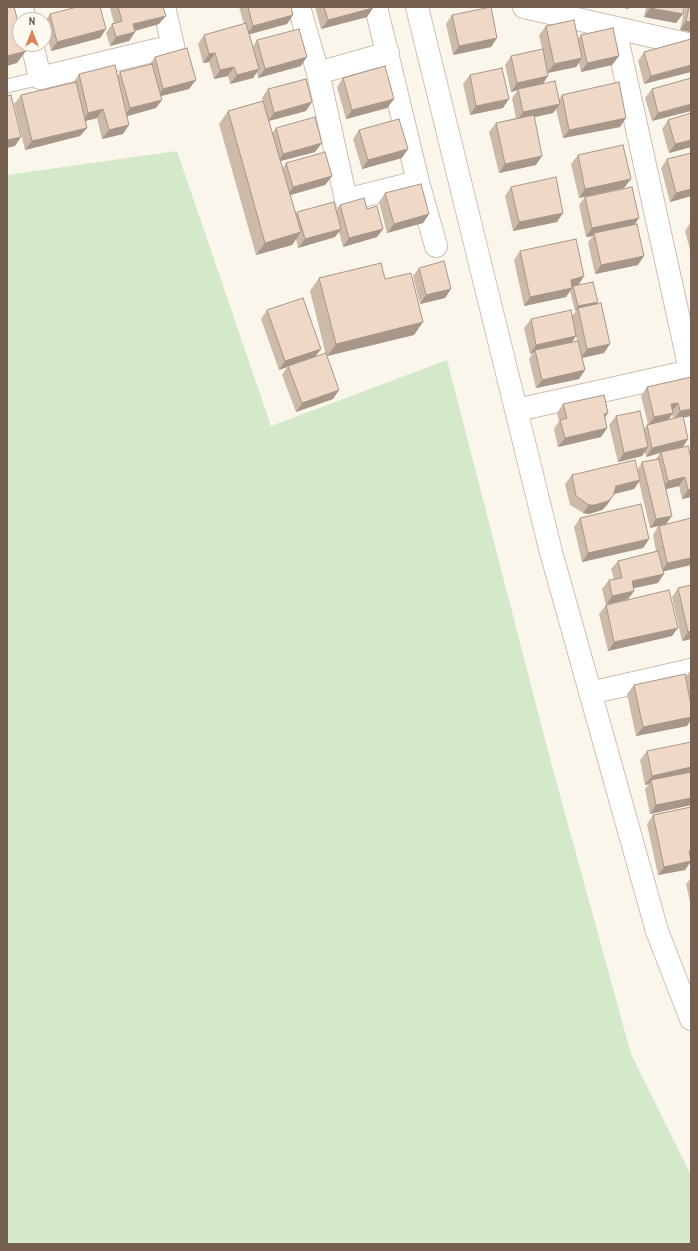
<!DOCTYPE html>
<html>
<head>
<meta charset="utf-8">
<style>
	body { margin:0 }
	#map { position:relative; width:698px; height:1251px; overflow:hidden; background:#fbf6eb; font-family:"Archivo Narrow",sans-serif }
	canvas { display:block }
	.frame { position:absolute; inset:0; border:8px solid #75604f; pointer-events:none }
	.north { position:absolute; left:12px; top:12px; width:40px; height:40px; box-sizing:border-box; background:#fefaf1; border:1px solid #c7bcb0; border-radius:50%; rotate:0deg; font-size:11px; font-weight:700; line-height:16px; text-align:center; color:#75604f }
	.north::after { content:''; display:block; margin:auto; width:14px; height:18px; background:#db815b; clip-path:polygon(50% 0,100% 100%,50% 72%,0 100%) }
</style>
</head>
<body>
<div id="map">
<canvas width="698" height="1251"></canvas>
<div class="frame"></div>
<div class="north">N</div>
</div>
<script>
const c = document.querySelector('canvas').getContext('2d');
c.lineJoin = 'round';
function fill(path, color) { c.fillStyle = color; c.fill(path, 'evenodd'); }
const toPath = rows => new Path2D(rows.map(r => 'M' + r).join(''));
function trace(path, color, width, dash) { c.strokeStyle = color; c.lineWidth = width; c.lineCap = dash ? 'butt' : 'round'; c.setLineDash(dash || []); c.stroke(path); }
const green = toPath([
	[177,151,271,426,447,360,549,755,631,1054,691,1175,691,1244,7,1244,7,175]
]);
const service = toPath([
	[7,86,40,78]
]);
const minor = toPath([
	[22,7,25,20],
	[299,7,318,73,388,53],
	[417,7,551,552,657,931,691,1019],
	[524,7,691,45],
	[615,29,691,374],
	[32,44,40,78,173,46,164,7],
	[318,73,346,200,418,182,376,7],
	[420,189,436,246],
	[517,410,691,371],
	[590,693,691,670]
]);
const wall = toPath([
	[112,7,163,7,159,24,135,31,135,32,129,41,110,46,106,33,112,24,114,23,110,9],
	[239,7,291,7,293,15,287,24,249,34,253,46,257,40,301,66,258,78,257,72,253,78,230,84,228,76,214,79,209,62,203,63,198,44,204,35,244,24],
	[315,7,373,7,367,17,321,29],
	[646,7,684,7,683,14,676,23,644,17],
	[685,7,691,7,691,32,680,30],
	[50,14,106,29,100,38,51,51,44,25,44,23],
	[452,15,497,38,491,47,453,55,446,24],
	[546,26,578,38,581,35,619,56,612,65,581,72,579,63,576,67,548,73,543,84,559,99,562,95,620,127,563,138,556,109,553,113,534,117,536,165,499,173,489,132,496,123,516,118,512,98,518,90,511,92,505,65,511,56,542,49,539,35],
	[691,39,644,84,638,61,644,52],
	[155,57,189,89,161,96,156,108,127,116,123,134,102,139,97,118,85,121,87,128,80,136,25,150,14,104,21,95,73,83,79,74,118,76,120,72,149,65],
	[470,75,503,108,470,115,463,84],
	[343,78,394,99,387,108,346,119,337,87],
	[691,78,652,121,645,98,652,89],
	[268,89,306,111,269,121,272,133,276,128,315,152,280,161,283,168,286,163,332,176,325,185,290,195,296,214,297,212,336,210,340,205,367,209,383,229,377,237,343,247,339,232,335,237,298,248,296,239,292,245,256,255,219,124,228,111,263,101,262,98],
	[668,120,691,147,669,153,662,129],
	[359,130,402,158,362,169,353,139],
	[691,153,691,196,670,202,661,168,667,159],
	[578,155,631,179,624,188,579,198,571,164],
	[511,187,557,222,513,231,505,196],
	[385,193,429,214,423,223,387,233,379,202],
	[585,197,635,225,638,265,595,274,588,242,593,236,586,237,579,205],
	[691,222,691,254,685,231],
	[520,251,584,276,579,285,596,304,604,353,582,358,585,370,579,379,536,388,529,359,533,353,530,354,524,328,531,319,572,316,577,310,575,311,570,291,566,297,524,306,514,260],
	[576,336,577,341,572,342],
	[419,268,451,289,445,298,420,304,413,276],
	[319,278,385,279,414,335,327,356,333,399,296,412,282,375,287,367,279,370,261,319,267,310,321,349,316,356,326,355,310,291],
	[691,377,683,418,688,439,683,447,690,455,691,454,691,497,682,499,679,486,666,489,667,524,691,565,663,571,658,583,633,588,634,591,628,599,606,605,602,589,609,580,614,579,611,569,618,561,656,551,653,535,658,526,650,528,639,482,634,489,614,494,607,505,602,510,589,514,583,513,570,505,565,484,572,475,638,469,642,462,656,459,660,453,646,457,645,452,642,456,618,462,609,425,616,416,644,429,648,424,641,396,647,387],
	[672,414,673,418,668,420],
	[563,404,605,418,607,428,601,437,558,447,554,429,559,421,557,413],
	[580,518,649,539,643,548,582,562,574,527],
	[691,585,691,639,682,641,672,597,678,588],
	[606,605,672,636,608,651,599,614],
	[691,670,691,720,687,726,636,736,627,694,634,685,685,677],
	[647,751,691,805,650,814,645,789,649,784,645,785,640,760],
	[691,807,691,861,685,870,658,875,647,824,653,815],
	[691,878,691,906,686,884]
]);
const shadedWall = toPath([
	[620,7,630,7,628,9],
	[373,8,367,17,321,29,328,20],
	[650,8,683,14,676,23,644,17],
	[293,15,287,24,247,35,253,26],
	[166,16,159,24,127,33,133,24],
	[686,21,691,22,691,32,680,30],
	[106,29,100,38,51,51,57,42],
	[135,32,129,41,110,46,116,37],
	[497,38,491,47,453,55,459,46],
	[26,51,17,63,7,66,7,56],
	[215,53,209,62,203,63,209,54],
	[619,56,612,65,581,72,587,63],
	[307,57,301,66,258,78,265,69],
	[582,58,576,67,547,73,554,64],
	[691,65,691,72,644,84,651,76],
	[234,67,228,76,214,79,220,70],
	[259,69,253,78,230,84,237,75],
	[548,76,542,85,518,89,518,90,511,92,517,83],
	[196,80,189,89,157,97,163,89],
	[394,99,387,108,346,119,352,110],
	[509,99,503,108,470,115,476,106],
	[162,100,156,108,124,117,130,108],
	[312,102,306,111,268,121,274,113],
	[560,104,553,113,517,121,523,112],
	[691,104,691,111,652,121,658,113],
	[103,109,97,118,82,122,88,113],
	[626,118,620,127,563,138,569,130],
	[129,125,123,134,102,139,109,130],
	[87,128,80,136,25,150,32,141],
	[21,137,15,146,7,148,7,140],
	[691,140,691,147,669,153,675,144],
	[322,143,315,152,277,162,283,154],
	[408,149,402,158,362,169,368,160],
	[542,156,536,165,499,173,505,164],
	[332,176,325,185,287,196,293,187],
	[631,179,624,188,579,198,585,189],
	[691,189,691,196,670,202,676,193],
	[563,213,557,222,513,231,519,222],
	[429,214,423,223,387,233,394,224],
	[639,218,633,227,594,233,593,236,586,237,592,228],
	[341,229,335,237,298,248,305,239],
	[383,229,377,237,343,247,349,238],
	[301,232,292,245,256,255,265,243],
	[644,256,638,265,595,274,601,265],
	[584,276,578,285,564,289,571,280],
	[572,288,566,297,524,306,530,297],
	[451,289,445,298,420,304,426,295],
	[598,302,595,306,578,308,577,310,575,311,578,306],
	[423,322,414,335,327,356,336,344],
	[576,336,570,345,535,350,533,353,530,354,536,345],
	[610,344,604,353,581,358,587,349],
	[321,349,314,358,288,366,287,367,279,370,285,361],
	[585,370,579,379,536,388,542,380],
	[339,390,333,399,296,412,302,403],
	[678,403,672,412,671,404],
	[691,409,691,416,674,420,680,411],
	[608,413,602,422,604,414],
	[673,413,667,422,648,426,654,417],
	[607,428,601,437,558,447,565,438],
	[688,439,682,448,661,452,660,453,646,457,652,448],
	[648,447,642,456,618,462,624,453],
	[685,477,679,486,662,490,668,481],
	[640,480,634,489,610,495,616,486],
	[691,489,691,497,682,499,688,490],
	[613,496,607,505,602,510,589,514,583,513,589,505],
	[672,516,666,524,650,528,656,519],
	[649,539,643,548,582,562,588,553],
	[691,558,691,565,661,572,667,563],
	[664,574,658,583,625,590,632,581],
	[634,591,628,599,606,605,612,596],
	[678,628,672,636,608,651,614,642],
	[691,631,691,639,682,641,688,632],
	[691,717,691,720,687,726,636,736,643,727],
	[691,767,691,775,651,780,649,784,645,785,652,776],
	[691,798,691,805,650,814,656,805],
	[689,851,691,851,691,858,683,860],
	[691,861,685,870,658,875,664,867]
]);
const building = toPath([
	[7,7,14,7,20,29,20,44,24,44,26,51,7,56,7,7],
	[77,7,100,7,106,29,57,42,50,14,77,7],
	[118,7,163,7,166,16,133,24,135,32,116,37,112,24,122,21,118,7],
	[248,7,291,7,293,15,253,26,248,7],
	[324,7,373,7,373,8,328,20,324,7],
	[491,7,497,38,459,46,452,15,491,7],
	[650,7,684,7,683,14,650,8,650,7],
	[689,7,691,7,691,22,686,21,689,7],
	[574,20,582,58,554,64,546,26,574,20],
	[246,23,259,69,237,75,234,67,220,70,215,53,209,54,204,35,246,23],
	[613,28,619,56,587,63,581,35,613,28],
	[299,29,307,57,265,69,257,40,299,29],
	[691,39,691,65,651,76,644,52,691,39],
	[187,48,196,80,163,89,155,57,187,48],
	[543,49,548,76,517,83,511,56,543,49],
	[152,64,162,100,130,108,120,72,152,64],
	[115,65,129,125,109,130,103,109,88,113,79,74,115,65],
	[385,66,394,99,352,110,343,78,385,66],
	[502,68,509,99,476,106,470,75,502,68],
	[691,78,691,104,658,113,652,89,691,78],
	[306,79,312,102,274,113,268,89,306,79],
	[555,81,560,104,523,112,518,89,555,81],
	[76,82,87,128,32,141,21,95,76,82],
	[619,82,626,118,569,130,562,95,619,82],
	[11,95,21,137,7,140,7,96,11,95],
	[263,101,301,232,265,243,228,111,263,101],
	[691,113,691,140,675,144,668,120,691,113],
	[534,115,542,156,505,164,496,123,534,115],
	[315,117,322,143,283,154,276,128,315,117],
	[399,119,408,149,368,160,359,130,399,119],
	[623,145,631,179,585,189,578,155,623,145],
	[325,152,332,176,293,187,286,163,325,152],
	[691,153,691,189,676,193,667,159,691,153],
	[556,177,563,213,519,222,511,187,556,177],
	[421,184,429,214,394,224,385,193,421,184],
	[632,187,639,218,592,228,585,197,632,187],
	[364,198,367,209,377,206,383,229,349,238,340,205,364,198],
	[334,202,341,229,305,239,297,212,334,202],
	[637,224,644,256,601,265,594,233,637,224],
	[576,239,584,276,571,280,572,288,530,297,520,251,576,239],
	[444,261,451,289,426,295,419,268,444,261],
	[381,263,385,279,411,273,423,322,336,344,319,278,381,263],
	[593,282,598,302,578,306,573,286,593,282],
	[303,298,321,349,285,361,267,310,303,298],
	[601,303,610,344,587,349,578,308,601,303],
	[571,310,576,336,536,345,531,319,571,310],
	[578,341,585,370,542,380,535,350,578,341],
	[326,353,339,390,302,403,288,366,326,353],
	[691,377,691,409,680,411,678,403,671,404,673,413,654,417,647,387,691,377],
	[604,395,608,413,604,414,607,428,565,438,560,420,567,418,563,404,604,395],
	[640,411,648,447,624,453,616,416,640,411],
	[683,416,688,439,652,448,647,425,683,416],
	[688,446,690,455,691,454,691,489,688,490,685,477,668,481,661,452,688,446],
	[659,459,672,516,656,519,642,462,659,459],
	[635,460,640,480,616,486,613,496,608,501,595,505,589,505,576,496,572,475,635,460],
	[641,504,649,539,588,553,580,518,641,504],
	[691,518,691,558,667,563,659,526,691,518],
	[658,551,664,574,632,581,634,591,612,596,609,580,622,578,618,561,658,551],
	[691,585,691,631,688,632,678,588,691,585],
	[669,590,678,628,614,642,606,605,669,590],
	[685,674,691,705,691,717,643,727,634,685,685,674],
	[691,742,691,767,652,776,647,751,691,742],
	[691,772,691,798,656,805,651,780,691,772],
	[691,807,691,851,689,851,691,861,664,867,653,815,691,807]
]);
fill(green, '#d4e8ca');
trace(service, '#cdbfb1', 15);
trace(minor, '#cdbfb1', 24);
trace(service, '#fff', 13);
trace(minor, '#fff', 22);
fill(wall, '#cebaa9');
fill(shadedWall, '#a7978a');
fill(building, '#efd8c5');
trace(building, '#a7978a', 1);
</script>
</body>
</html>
